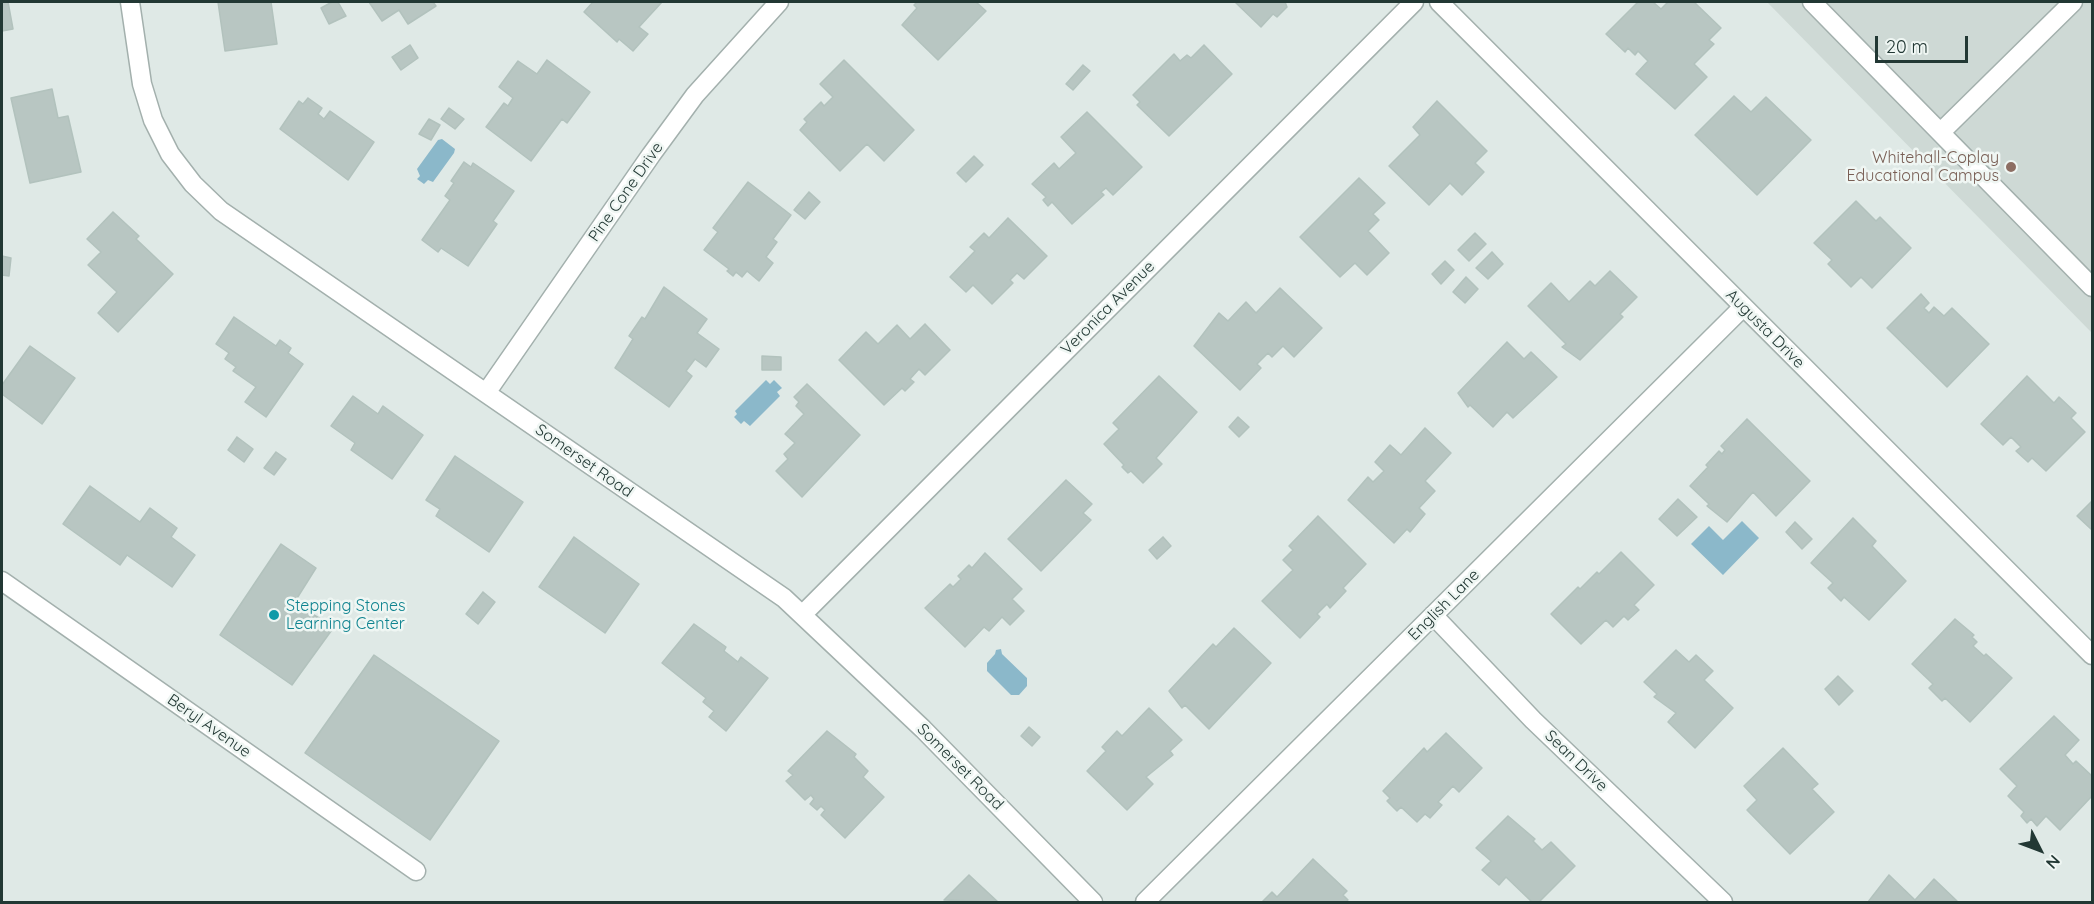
<!DOCTYPE html>
<html>
<head>
<meta charset="utf-8">
<style>
	body { margin:0 }
	#map { position:relative; width:2094px; height:904px; overflow:hidden; background:#dfe9e6; font-family:Quicksand,sans-serif }
	canvas { display:block }
	.frame { position:absolute; inset:0; border:3px solid #223834; pointer-events:none }
	.north { position:absolute; left:2010px; top:820px; width:60px; height:60px; -webkit-text-stroke:4px #eff6f3; paint-order:stroke; rotate:132deg; font-size:16px; font-weight:700; line-height:24px; text-align:center; color:#223834 }
	.north::after { content:''; display:block; margin:auto; width:21px; height:27px; background:#223834; clip-path:polygon(50% 0,100% 100%,50% 72%,0 100%) }
	.scale { position:absolute; left:1875px; top:36px; width:93px; height:27px; box-sizing:border-box; border:3px solid #223834; border-top:0; padding-left:8px; font-size:18px; line-height:21px; white-space:nowrap; color:#223834; -webkit-text-stroke:4px #eff6f3; paint-order:stroke }
</style>
</head>
<body>
<div id="map">
<canvas width="2094" height="904"></canvas>
<div class="frame"></div>
<div class="north">N</div>
<div class="scale">20 m</div>
</div>
<script>
const c = document.querySelector('canvas').getContext('2d');
c.lineJoin = 'round';
function fill(path, color) { c.fillStyle = color; c.fill(path, 'evenodd'); }
const toPath = rows => new Path2D(rows.map(r => 'M' + r).join(''));
function trace(path, color, width, dash) { c.strokeStyle = color; c.lineWidth = width; c.lineCap = dash ? 'butt' : 'round'; c.setLineDash(dash || []); c.stroke(path); }
function drawText(font, color, halo, rows, align = 'center') {
  c.font = font + ' Quicksand,sans-serif'; c.lineWidth = 5; c.setLineDash([]); c.textBaseline = 'middle'; c.strokeStyle = halo; c.fillStyle = color; for (const [text, x, y, turn = 0] of rows) {
    c.save(); c.translate(x, y); c.rotate((+turn || 0) * Math.PI / 180); c.textAlign = isNaN(turn) ? turn : align; if (halo) c.strokeText(text, 0, 0); c.fillText(text, 0, 0); c.restore();
  }
}
const built = toPath([
	[1767,2,2092,2,2092,333]
]);
const water = toPath([
	[442,139,455,149,454,153,433,182,428,180,424,184,417,179,420,176,417,169,438,140],
	[766,380,770,384,774,380,782,388,777,392,780,396,750,426,744,421,741,424,734,417,737,414,735,411],
	[1742,521,1759,538,1723,575,1691,544,1709,526,1723,540],
	[1001,649,1002,654,1027,678,1027,686,1019,695,1011,695,987,671,987,663,995,654,996,650]
]);
const building = toPath([
	[2,2,8,2,13,29,2,31,2,2],
	[218,2,271,2,277,44,225,51,218,2],
	[332,2,338,2,346,16,329,24,321,8,332,2],
	[369,2,433,2,436,6,408,24,399,10,382,21,369,2],
	[593,2,662,2,639,27,648,34,633,51,619,39,617,42,584,12,593,2],
	[917,2,976,2,986,11,938,60,902,25,917,8,914,5,917,2],
	[1235,2,1285,2,1287,7,1277,17,1273,14,1261,27,1235,2],
	[1638,2,1653,2,1661,9,1668,2,1694,2,1721,28,1709,40,1714,44,1694,64,1707,77,1675,109,1636,74,1648,61,1638,51,1635,55,1628,48,1625,52,1606,34,1638,2],
	[410,45,418,58,401,70,392,57,410,45],
	[1204,45,1232,74,1169,136,1137,105,1140,102,1133,95,1174,54,1180,61,1187,55,1191,58,1204,45],
	[547,60,590,92,567,123,562,119,531,161,486,127,504,103,508,106,513,98,499,87,518,61,537,74,547,60],
	[844,60,914,130,884,161,867,144,840,171,800,130,807,122,804,119,821,102,824,106,833,97,820,84,844,60],
	[1083,65,1090,71,1073,90,1066,84,1083,65],
	[52,89,58,118,68,116,81,172,30,183,11,98,52,89],
	[1734,96,1751,112,1766,97,1811,140,1757,195,1695,135,1734,96],
	[308,98,322,108,318,114,324,119,330,111,374,142,348,180,280,129,299,101,303,104,308,98],
	[1437,101,1487,151,1475,163,1484,172,1462,195,1450,183,1429,205,1389,166,1420,135,1413,127,1437,101],
	[449,108,464,119,455,129,441,119,449,108],
	[1087,112,1142,167,1113,195,1106,188,1101,192,1104,195,1072,224,1052,202,1048,206,1043,200,1046,197,1032,184,1054,163,1059,169,1076,153,1061,137,1087,112],
	[429,119,440,125,431,140,419,134,429,119],
	[974,156,983,165,966,182,957,173,974,156],
	[464,162,471,167,473,163,514,191,493,221,497,224,468,266,441,248,438,252,422,240,450,200,445,196,454,183,451,181,464,162],
	[1359,178,1385,203,1373,214,1379,220,1368,231,1389,253,1367,275,1355,263,1340,277,1300,237,1359,178],
	[748,182,791,215,773,239,777,242,766,257,773,263,759,281,747,271,742,277,736,272,733,276,727,271,729,269,704,250,718,232,713,228,748,182],
	[809,192,820,202,805,219,794,210,809,192],
	[1856,201,1876,221,1880,217,1911,248,1872,288,1861,277,1851,287,1828,264,1832,260,1814,243,1856,201],
	[113,212,139,236,136,239,173,274,118,332,98,313,117,292,88,265,101,252,87,239,113,212],
	[1008,218,1047,256,1024,279,1017,273,1010,280,1013,283,992,304,973,285,966,292,950,277,975,251,970,247,984,233,989,238,1008,218],
	[1475,233,1486,244,1469,261,1458,250,1475,233],
	[1492,252,1503,264,1488,279,1476,268,1492,252],
	[2,256,11,258,9,276,2,275,2,256],
	[1445,261,1454,270,1441,284,1432,274,1445,261],
	[1610,271,1637,297,1620,314,1623,317,1580,360,1562,347,1566,344,1528,306,1551,283,1569,302,1590,281,1595,286,1610,271],
	[1466,277,1478,289,1465,303,1453,292,1466,277],
	[664,287,707,319,697,333,719,349,706,367,695,359,686,371,692,376,669,407,615,368,633,339,629,336,642,317,645,319,664,287],
	[1280,288,1322,328,1294,357,1283,346,1272,357,1268,353,1257,364,1261,368,1240,390,1194,346,1219,313,1228,321,1246,302,1256,313,1280,288],
	[1921,294,1929,303,1924,308,1929,313,1934,307,1944,316,1952,308,1989,344,1947,387,1887,328,1921,294],
	[234,317,276,346,280,340,291,348,288,353,303,364,266,417,245,402,256,387,233,371,236,367,225,359,229,353,216,344,234,317],
	[925,324,950,350,925,375,919,369,910,379,914,382,905,391,902,388,884,405,839,360,866,332,878,344,897,325,910,339,925,324],
	[1507,342,1524,359,1531,352,1557,377,1513,418,1507,412,1493,427,1470,405,1468,407,1458,393,1507,342],
	[30,346,75,378,42,424,2,394,2,385,30,346],
	[762,356,781,357,781,370,762,370,762,356],
	[1159,376,1197,412,1156,458,1162,464,1143,483,1131,471,1128,473,1122,467,1124,465,1104,444,1119,429,1113,423,1159,376],
	[2027,376,2054,403,2059,397,2076,413,2071,418,2085,432,2046,471,2032,458,2028,462,2016,451,2021,447,2011,437,2003,445,1981,424,2027,376],
	[807,384,860,435,802,497,776,471,788,459,784,454,795,443,785,434,804,414,796,406,799,402,794,397,807,384],
	[353,396,378,414,383,406,423,435,392,479,351,450,355,443,331,426,353,396],
	[1238,417,1249,427,1239,437,1229,427,1238,417],
	[1747,419,1810,481,1776,516,1753,492,1727,522,1707,506,1709,504,1690,486,1708,467,1706,465,1719,451,1722,454,1725,450,1721,446,1747,419],
	[1425,428,1451,453,1425,481,1435,491,1419,508,1425,514,1410,532,1407,529,1394,543,1348,500,1368,477,1373,482,1384,471,1375,462,1390,445,1401,455,1425,428],
	[237,437,253,449,244,462,228,450,237,437],
	[276,452,286,459,274,475,264,468,276,452],
	[455,456,523,502,489,552,436,516,440,509,426,500,455,456],
	[1066,480,1092,504,1083,513,1091,520,1041,571,1008,539,1066,480],
	[90,486,140,522,150,508,177,528,171,537,195,555,172,587,127,555,120,565,63,524,90,486],
	[1678,499,1697,517,1677,536,1659,519,1678,499],
	[2092,501,2092,530,2077,516,2092,501],
	[1318,516,1366,564,1343,588,1346,591,1330,608,1327,604,1317,614,1320,617,1300,638,1262,601,1293,570,1283,560,1293,550,1289,546,1318,516],
	[1853,518,1876,541,1872,546,1906,581,1869,620,1844,597,1841,601,1828,588,1833,583,1811,563,1853,518],
	[1795,522,1812,539,1802,549,1786,532,1795,522],
	[574,537,639,584,605,633,539,587,574,537],
	[1163,537,1171,546,1157,559,1149,550,1163,537],
	[281,544,316,568,294,603,334,627,292,685,220,635,281,544],
	[1621,552,1654,585,1634,605,1639,610,1628,620,1624,616,1613,627,1606,620,1581,644,1551,614,1578,587,1580,589,1597,572,1599,574,1621,552],
	[985,553,1022,589,1012,599,1024,611,1010,625,1002,617,989,631,984,627,965,647,925,608,950,584,953,587,961,579,958,576,969,565,972,568,985,553],
	[483,592,495,602,478,624,466,614,483,592],
	[1955,619,1974,635,1972,637,1977,642,1973,646,1984,656,1986,654,2012,678,1970,722,1945,698,1942,701,1929,688,1933,684,1912,664,1955,619],
	[694,624,726,647,724,651,738,662,741,657,768,678,726,731,709,717,714,711,703,702,706,698,662,663,694,624],
	[1234,628,1271,663,1209,729,1185,705,1182,708,1169,691,1213,644,1216,647,1234,628],
	[1676,650,1689,662,1696,655,1713,671,1704,680,1733,708,1695,748,1668,722,1676,713,1654,697,1657,694,1644,682,1676,650],
	[374,655,499,741,430,840,305,753,374,655],
	[1838,676,1853,691,1839,705,1825,689,1838,676],
	[1149,708,1182,740,1170,751,1173,755,1146,777,1153,784,1127,810,1087,771,1106,751,1102,747,1117,731,1122,736,1149,708],
	[2054,716,2079,740,2065,755,2073,764,2076,761,2092,776,2092,796,2060,830,2046,816,2037,826,2031,819,2027,823,2021,816,2024,812,2008,796,2017,786,2000,769,2054,716],
	[1029,727,1040,737,1032,746,1021,736,1029,727],
	[827,731,856,754,854,757,868,771,863,777,884,797,845,838,821,815,825,810,821,806,817,810,810,804,814,799,811,795,805,800,786,781,793,775,788,771,827,731],
	[1446,733,1482,768,1459,792,1453,786,1438,802,1442,805,1430,818,1425,814,1417,822,1401,807,1397,811,1387,801,1390,798,1383,791,1424,748,1427,752,1446,733],
	[1783,748,1818,784,1812,789,1834,812,1790,854,1747,810,1757,800,1744,786,1783,748],
	[1508,816,1535,839,1533,841,1542,850,1551,842,1575,866,1539,902,1532,902,1506,877,1499,885,1482,870,1491,861,1476,848,1508,816],
	[1313,859,1347,891,1343,895,1348,900,1345,902,1262,902,1272,892,1277,897,1313,859],
	[969,875,998,902,944,900,969,875],
	[1889,875,1915,900,1934,879,1957,901,1868,902,1889,875]
]);
const minor = toPath([
	[130,2,142,84,153,120,170,154,193,184,221,211,784,598,923,729,1093,902],
	[1439,2,2092,655],
	[1812,2,2092,287],
	[1942,131,2073,2],
	[486,393,651,155,695,95,779,2],
	[2,581,416,871],
	[802,615,1414,2],
	[1433,615,1533,720,1723,902],
	[1145,902,1743,307]
]);
const markers = [
	[2011,167,6,"#8d6e63"],
	[274,615,6,"#0f9aa8"]
];
const educationNames = [
	["Whitehall-Coplay",1999,158],
	["Educational Campus",1999,176]
];
const streetNames = [
	["Pine Cone Drive",626,192,-55],
	["Veronica Avenue",1108,308,-45],
	["Augusta Drive",1765,329,45],
	["Somerset Road",584,461,35],
	["English Lane",1444,605,-45],
	["Beryl Avenue",209,726,35],
	["Sean Drive",1576,761,44],
	["Somerset Road",960,767,45]
];
const cultureNames = [
	["Stepping Stones",286,606],
	["Learning Center",286,624]
];
fill(built, '#ced9d5');
fill(water, '#8bb8ca');
fill(building, '#b8c6c2');
trace(building, '#b2c2bd', 1.5);
trace(minor, '#a3b0ad', 21);
trace(minor, '#fff', 18);
for (const [x, y, r, color] of markers) { const dot = new Path2D(); dot.arc(x, y, r, 0, 2 * Math.PI); c.fillStyle = color; c.fill(dot); trace(dot, '#eff6f3', 2); }
drawText('16px', '#785e54', '#eff6f3', educationNames, 'right');
drawText('16px', '#223834', '#eff6f3', streetNames);
drawText('16px', '#0d838f', '#eff6f3', cultureNames, 'left');
</script>
</body>
</html>
